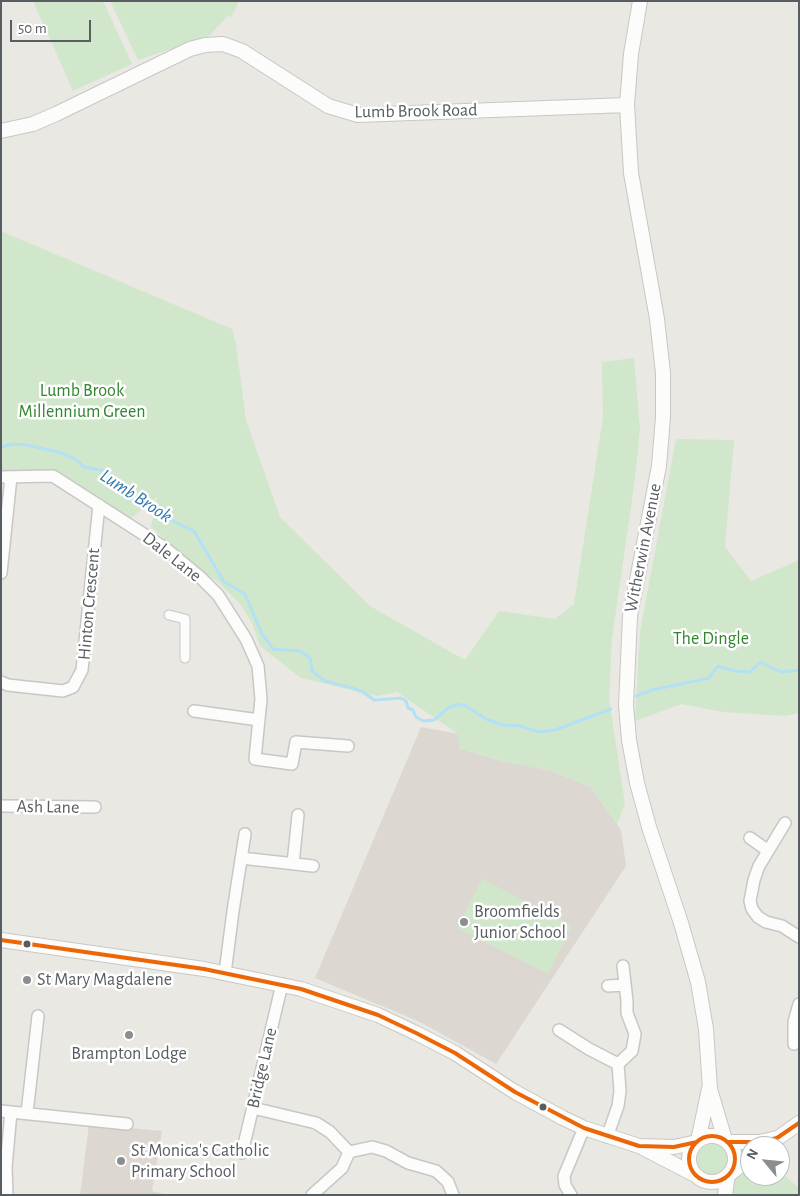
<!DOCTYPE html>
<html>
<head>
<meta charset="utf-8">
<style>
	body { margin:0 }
	#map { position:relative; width:800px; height:1196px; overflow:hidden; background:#eae8e2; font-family:"Alegreya Sans",sans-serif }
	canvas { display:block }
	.frame { position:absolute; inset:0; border:2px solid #585d62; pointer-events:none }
	.north { position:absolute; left:740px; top:1136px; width:50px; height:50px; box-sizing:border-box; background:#fff; border:1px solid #bcbec0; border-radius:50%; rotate:298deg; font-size:14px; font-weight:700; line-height:20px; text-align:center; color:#585d62 }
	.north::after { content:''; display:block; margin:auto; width:18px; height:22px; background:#8b8e8f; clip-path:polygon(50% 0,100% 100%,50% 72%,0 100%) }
	.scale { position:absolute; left:10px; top:20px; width:81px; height:22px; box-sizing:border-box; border:2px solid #585d62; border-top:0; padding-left:6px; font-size:15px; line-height:18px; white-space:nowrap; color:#585d62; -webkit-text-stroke:4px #fff; paint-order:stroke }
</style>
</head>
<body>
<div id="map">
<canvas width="800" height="1196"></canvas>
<div class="frame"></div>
<div class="north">N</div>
<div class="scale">50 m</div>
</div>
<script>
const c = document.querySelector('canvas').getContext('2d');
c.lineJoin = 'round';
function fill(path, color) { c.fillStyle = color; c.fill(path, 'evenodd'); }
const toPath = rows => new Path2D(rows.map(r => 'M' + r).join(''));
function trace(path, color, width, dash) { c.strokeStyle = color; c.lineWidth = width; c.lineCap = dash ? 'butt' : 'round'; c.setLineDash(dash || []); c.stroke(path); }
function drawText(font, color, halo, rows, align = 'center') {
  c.font = font + ' "Alegreya Sans",sans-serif'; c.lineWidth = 5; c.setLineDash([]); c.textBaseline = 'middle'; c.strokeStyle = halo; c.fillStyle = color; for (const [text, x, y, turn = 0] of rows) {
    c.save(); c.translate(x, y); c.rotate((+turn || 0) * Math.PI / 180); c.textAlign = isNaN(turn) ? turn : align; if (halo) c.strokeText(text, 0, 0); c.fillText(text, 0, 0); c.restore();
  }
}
const education = toPath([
	[421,727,459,734,459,748,501,761,549,770,591,787,621,830,626,866,496,1064,420,1022,315,978],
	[89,1124,162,1131,152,1191,168,1195,80,1195]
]);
const green = toPath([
	[33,1,103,1,132,64,73,91],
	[110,1,239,1,231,18,229,15,208,37,138,60],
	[1,231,232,329,236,344,246,420,280,517,370,606,465,660,499,611,555,619,574,604,603,417,602,362,634,358,640,429,635,479,612,639,609,698,625,804,617,824,591,787,549,770,501,761,459,748,458,734,397,692,377,696,301,678,260,646,252,623,240,604,217,581,208,576,151,527,157,497,126,522,53,476,1,472],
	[676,439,734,440,725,547,751,581,799,560,799,713,785,716,723,712,681,704,635,721,640,632],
	[482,879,572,925,548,974,457,928],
	'697 1160a16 16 0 1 1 32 0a16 16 0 1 1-32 0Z',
	[750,1162,750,1176,780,1176,780,1172,799,1188,799,1195,732,1195,735,1176]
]);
const stream = toPath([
	[1,447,13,444,27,445,62,453,77,460,84,467,105,471,154,512,194,531,224,582,245,594,262,634,273,649,300,651,310,658,312,671,325,681,352,688,363,692,374,700,401,698,406,701,408,708,413,710,416,717,423,721,434,720,448,708,458,704,466,706,486,719,503,725,520,726,539,732,555,730,611,709],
	[636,696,652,690,709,678,718,666,734,671,750,672,760,662,781,672,799,670]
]);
const pedestrian = toPath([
	[169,615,185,619,185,658]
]);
const minor = toPath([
	[1,477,53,476,165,548,200,577,218,595,246,639,258,666,261,699,255,759,292,764,296,742,348,746],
	[1,573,11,477],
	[1,682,8,685,63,691,73,687,82,670,99,505],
	[194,711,259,720],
	[1,806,95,807],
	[785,823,759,866,754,880,750,901,752,909,758,917,766,922,782,926,799,937],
	[750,838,767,850],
	[241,858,313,866],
	[293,864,298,815],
	[225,973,233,911,245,834],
	[608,986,624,985],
	[559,1030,589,1049,618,1064,620,1091,618,1106,607,1137],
	[794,1044,794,1022,799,1004],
	[618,1064,632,1051,635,1034,627,1013,627,1001,623,966],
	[253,1108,316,1123,330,1132,349,1152,372,1147,386,1151,408,1163,436,1171,448,1182,453,1195],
	[1,1111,127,1124],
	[27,1113,38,1016],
	[242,1153,282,984],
	[7,1195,6,1167,11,1112],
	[312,1195,342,1168,349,1152],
	[571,1195,565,1185,564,1176,584,1128]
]);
const tertiary = toPath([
	[640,1,631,54,627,105,631,173,657,319,663,373,663,417,659,466,630,616,626,705,629,740,637,783,649,827,681,923,698,982,706,1029,710,1089,725,1140],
	[1,131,33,124,56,114,190,49,205,45,223,44,242,51,328,106,358,115,627,105],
	[1,940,204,969,301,989,378,1015,416,1033,455,1053,515,1092,563,1118,584,1128,639,1146,674,1147,697,1142],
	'689 1159a23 23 0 1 1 46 0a23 23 0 1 1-46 0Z',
	[698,1141,709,1089],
	[727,1142,759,1142,777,1138],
	[771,1143,799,1123],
	[643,1148,695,1175],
	[731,1173,750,1158],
	[725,1195,728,1175]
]);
const bus1 = toPath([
	[1,940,204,969,301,989,378,1015,416,1033,455,1053,515,1092,584,1128,639,1146,674,1147,697,1142],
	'689 1159a23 23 0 1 1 46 0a23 23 0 1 1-46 0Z',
	[727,1142,759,1142,777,1138,799,1123]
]);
const markers = [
	[464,922,5,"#8b8e8f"],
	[27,944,4.5,"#585d62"],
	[27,980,5,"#8b8e8f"],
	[129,1035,5,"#8b8e8f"],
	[543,1107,4.5,"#585d62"],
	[121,1161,5,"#8b8e8f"]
];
const streetNames = [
	["Lumb Brook Road",416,111,-1],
	["Witherwin Avenue",643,548,-79],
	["Dale Lane",172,557,38],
	["Hinton Crescent",89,604,-85],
	["Ash Lane",48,807,1],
	["Bridge Lane",262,1068,-77]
];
const parkNames = [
	["Lumb Brook",82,391],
	["Millennium Green",82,412],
	["The Dingle",711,639]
];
const poiNames = [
	["Broomfields",474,912],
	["Junior School",474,933],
	["St Mary Magdalene",37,980],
	["Brampton Lodge",129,1054,"center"],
	["St Monica's Catholic",131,1151],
	["Primary School",131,1172]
];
const waterNames = [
	["Lumb Brook",136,496,33]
];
fill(education, '#dcd8d1');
fill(green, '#d1e7cb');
trace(stream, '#b4e0f6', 3);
trace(pedestrian, '#c7c7c7', 11);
trace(minor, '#c7c7c7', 14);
trace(tertiary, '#c7c7c7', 16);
trace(pedestrian, '#fcfcfb', 9);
trace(minor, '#fcfcfb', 11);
trace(tertiary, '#fcfcfb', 14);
trace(bus1, '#ec6608', 4);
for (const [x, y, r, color] of markers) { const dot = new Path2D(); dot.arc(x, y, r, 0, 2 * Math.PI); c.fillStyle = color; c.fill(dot); trace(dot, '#fff', 2); }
drawText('18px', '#585d62', '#fff', streetNames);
drawText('18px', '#30852d', '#fff', parkNames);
drawText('18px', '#585d62', '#fff', poiNames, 'left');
drawText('italic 19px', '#317aaf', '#fff', waterNames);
</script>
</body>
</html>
